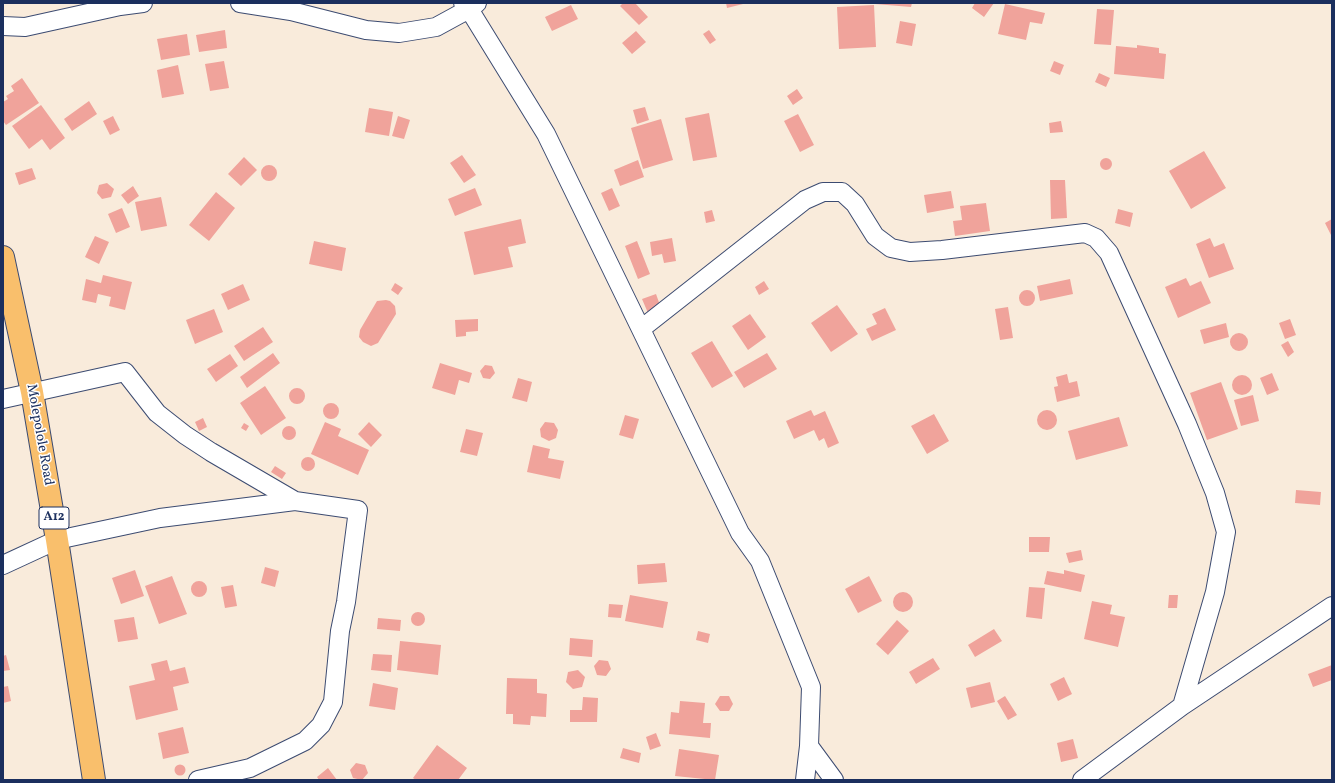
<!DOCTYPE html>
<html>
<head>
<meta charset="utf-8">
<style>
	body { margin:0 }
	#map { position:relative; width:1335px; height:783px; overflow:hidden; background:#f9ebdb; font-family:Vollkorn,serif }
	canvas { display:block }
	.frame { position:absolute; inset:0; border:4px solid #1b2f5e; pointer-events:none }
</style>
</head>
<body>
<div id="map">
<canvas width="1335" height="783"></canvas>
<div class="frame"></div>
</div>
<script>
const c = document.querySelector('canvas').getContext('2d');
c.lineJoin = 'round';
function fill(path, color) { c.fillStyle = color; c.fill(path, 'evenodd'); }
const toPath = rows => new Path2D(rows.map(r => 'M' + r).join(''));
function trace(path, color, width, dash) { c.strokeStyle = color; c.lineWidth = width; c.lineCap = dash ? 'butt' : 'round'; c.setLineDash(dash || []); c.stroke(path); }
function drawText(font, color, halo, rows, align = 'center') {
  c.font = font + ' Vollkorn,serif'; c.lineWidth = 3; c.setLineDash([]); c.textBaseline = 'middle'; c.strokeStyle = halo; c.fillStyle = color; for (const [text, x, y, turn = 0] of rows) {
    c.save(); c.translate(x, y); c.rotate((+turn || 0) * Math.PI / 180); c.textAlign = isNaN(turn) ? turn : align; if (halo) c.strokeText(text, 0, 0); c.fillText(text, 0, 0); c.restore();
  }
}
const building = toPath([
	[623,3,635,3,648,17,639,25,620,6],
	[726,3,743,3,743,4,727,8],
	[875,3,912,3,911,7,875,4],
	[975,3,994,3,984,17,972,8],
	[1005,4,1045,13,1042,24,1030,22,1026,40,998,34],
	[571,5,578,19,552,31,545,17],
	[874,5,876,47,839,49,837,7],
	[1097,9,1114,10,1111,45,1094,44],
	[900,21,916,24,912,46,896,43],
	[225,30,227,48,199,52,196,35],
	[709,30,716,40,710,44,703,34],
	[636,31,646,42,632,54,622,43],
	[187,34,190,55,161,60,157,39],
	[1137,45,1159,48,1159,53,1166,54,1164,79,1114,74,1116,46,1137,48],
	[224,61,229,88,210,91,205,64],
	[1054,61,1064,65,1060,75,1050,71],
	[178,65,184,94,162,98,157,70],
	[1099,73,1110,78,1106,87,1095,82],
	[22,78,39,103,6,125,3,121,3,102,8,99,6,96,14,91,11,86],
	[797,89,803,98,793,105,787,96],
	[89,101,97,114,72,131,64,119],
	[41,105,65,138,50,150,42,139,29,149,12,126],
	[645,107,649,120,637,124,633,110],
	[369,108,393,112,389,136,365,132],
	[709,113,717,157,693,161,685,118],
	[798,114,814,145,800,152,784,121],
	[113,116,120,130,110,135,103,121],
	[398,116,410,120,404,139,392,136],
	[661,119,673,160,643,169,631,128],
	[1061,121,1063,132,1050,133,1049,123],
	[1204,151,1226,188,1191,209,1169,171],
	[462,155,476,175,464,183,450,163],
	[244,157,257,170,241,186,228,174],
	'1100 164a6 6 0 1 1 12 0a6 6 0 1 1-12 0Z',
	[638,160,644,177,620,186,614,170],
	'261 173a8 8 0 1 1 16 0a8 8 0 1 1-16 0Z',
	[32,168,36,179,19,185,15,173],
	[1050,180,1065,180,1067,218,1051,219],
	[107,183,114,189,111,197,102,199,97,193,99,185],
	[133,186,139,196,128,204,121,195],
	[475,188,482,205,455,216,448,199],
	[612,188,620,206,609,211,601,193],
	[951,191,954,208,927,213,924,195],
	[216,192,235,208,209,241,189,225],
	[161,197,167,226,141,231,135,202],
	[986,203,990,231,955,236,953,221,962,220,960,206],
	[122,208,130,227,116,233,108,214],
	[1118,209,1133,213,1130,227,1115,223],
	[712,210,715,221,706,223,704,212],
	[521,219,526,243,508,247,513,267,474,275,464,232],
	[1332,219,1332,237,1325,223],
	[95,236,109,242,99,264,85,257],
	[672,238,676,261,664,263,662,254,652,256,650,242],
	[1210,238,1214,247,1224,243,1234,269,1209,278,1196,244],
	[314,241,346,248,342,271,309,264],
	[637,241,650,274,638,279,625,246],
	[103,275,132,282,125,310,109,306,111,297,98,294,96,303,82,300,86,279,101,283],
	[1186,278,1190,286,1201,281,1211,303,1178,318,1165,287],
	[1070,279,1073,294,1040,301,1037,286],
	[764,281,769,289,759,295,755,287],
	[395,283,403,288,398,295,391,290],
	[243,284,250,300,228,310,221,294],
	'1019 298a8 8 0 1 1 16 0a8 8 0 1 1-16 0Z',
	[656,294,661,308,648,313,642,299],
	[386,300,390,301,395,306,396,314,378,343,371,346,363,342,359,337,360,330,377,301],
	[837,305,858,334,831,352,811,323],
	[1008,307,1013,338,1000,340,995,309],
	[885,308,896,330,872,341,866,329,877,324,872,314],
	[214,309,223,332,195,344,186,320],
	[750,314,766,337,748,350,732,326],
	[478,319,478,331,466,332,466,336,456,337,455,320],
	[1290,319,1296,335,1285,339,1279,323],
	[1226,323,1229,337,1204,344,1200,330],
	[263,327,273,342,244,361,234,346],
	'1230 342a9 9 0 1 1 18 0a9 9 0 1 1-18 0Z',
	[712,341,733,376,712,388,691,353],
	[1288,341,1294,352,1288,357,1281,345],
	[273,353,280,363,247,388,240,377],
	[767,353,777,369,744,388,734,372],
	[230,354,238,366,216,382,207,369],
	[440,363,472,373,469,383,459,380,455,395,432,388],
	[485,365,492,366,495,373,490,379,483,378,480,371],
	[1272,373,1279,390,1267,395,1260,378],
	[1067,374,1069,383,1077,381,1080,396,1057,402,1054,387,1058,386,1056,377],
	'1232 385a10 10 0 1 1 20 0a10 10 0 1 1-20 0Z',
	[518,378,532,382,527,402,512,398],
	[1221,382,1238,429,1207,440,1190,393],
	[265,386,286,418,261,435,240,403],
	'289 396a8 8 0 1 1 16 0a8 8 0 1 1-16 0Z',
	[1253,395,1259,421,1241,426,1234,400],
	'323 411a8 8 0 1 1 16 0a8 8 0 1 1-16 0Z',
	[811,410,814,416,825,411,839,443,828,448,824,438,819,441,814,430,794,439,786,421],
	'1037 420a10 10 0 1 1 20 0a10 10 0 1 1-20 0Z',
	[934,414,949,441,927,454,911,426],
	[625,415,639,419,633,439,619,435],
	[1119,417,1128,446,1076,460,1068,431],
	[203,418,207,427,199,431,195,422],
	[325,422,341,429,338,436,369,450,358,475,311,454],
	[369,422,382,435,371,447,358,434],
	[545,422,554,423,558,430,556,438,549,441,541,437,540,429],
	[244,423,249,426,246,431,241,428],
	'282 433a7 7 0 1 1 14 0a7 7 0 1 1-14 0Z',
	[466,429,483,433,477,456,460,452],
	[533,445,550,449,548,458,564,461,560,479,527,472],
	'301 464a7 7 0 1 1 14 0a7 7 0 1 1-14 0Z',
	[275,466,286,473,282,479,271,472],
	[1296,490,1321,492,1320,505,1295,503],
	[1029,537,1050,537,1049,552,1029,552],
	[1081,550,1083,560,1069,563,1066,553],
	[665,563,667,582,638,584,637,565],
	[265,567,279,571,275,587,261,583],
	[135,570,144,596,121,604,112,578],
	[1064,570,1085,575,1081,592,1044,584,1047,571,1064,574],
	[172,576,187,614,159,624,145,586],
	[869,576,882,601,858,613,845,589],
	'191 589a8 8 0 1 1 16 0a8 8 0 1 1-16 0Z',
	[233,585,237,606,225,608,221,587],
	[1029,587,1045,588,1042,619,1026,617],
	'893 602a10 10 0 1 1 20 0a10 10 0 1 1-20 0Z',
	[630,595,668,602,663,628,625,621],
	[1169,595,1178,595,1177,608,1168,608],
	[1092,601,1112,605,1110,614,1125,617,1118,647,1084,639],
	[609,604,623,605,621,618,608,617],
	'411 619a7 7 0 1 1 14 0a7 7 0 1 1-14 0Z',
	[134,617,138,639,118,642,114,620],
	[378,618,401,620,400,631,377,629],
	[897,620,909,631,888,655,876,644],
	[994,629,1002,641,975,657,968,645],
	[698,631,710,634,708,643,696,640],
	[570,638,593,640,592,657,569,655],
	[400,641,441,645,438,675,397,670],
	[373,654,392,655,391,672,371,670],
	[6,655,10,670,3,671,3,656],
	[933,658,940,669,916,684,909,672],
	[167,660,170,671,185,667,189,683,173,687,178,710,136,720,129,686,155,680,151,664],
	[599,660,608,661,611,669,606,676,597,675,594,666],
	[1332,665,1332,680,1313,687,1308,674],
	[578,670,585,677,582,687,573,689,566,682,568,672],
	[1064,677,1072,694,1058,701,1050,684],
	[507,678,537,679,537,693,547,694,546,717,531,716,530,725,513,724,513,714,506,714],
	[990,682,995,702,971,708,966,688],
	[373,683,398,688,395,710,369,706],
	[8,686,11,701,3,703,3,687],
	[720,696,729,696,733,704,729,711,720,711,715,704],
	[1005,696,1017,715,1008,720,997,701],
	[583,697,598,698,597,722,570,722,570,710,582,710],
	[680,701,705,703,703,723,711,723,710,738,669,734,671,712,679,713],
	[183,727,189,753,163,759,158,733],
	[656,733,661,746,650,750,646,737],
	[1073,739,1078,758,1061,762,1057,743],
	[437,745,467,768,458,780,416,780,413,778],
	[623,748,641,753,639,763,620,758],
	[679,749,719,755,715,780,675,776],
	[356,763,365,765,368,773,362,780,353,778,350,770],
	'174.5 770a5.5 5.5 0 1 1 11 0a5.5 5.5 0 1 1-11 0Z',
	[328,768,337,780,319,780,317,777]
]);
const minor = toPath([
	[240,3,291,11,366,30,399,33,436,27,469,9,477,3],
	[463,3,469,9,546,134,740,533,760,561,811,687,809,746,805,780],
	[3,26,25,27,120,6,143,3],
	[641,329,805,200,823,192,842,192,855,204,875,236,891,248,910,252,942,250,1085,233,1096,238,1109,253,1187,424,1215,493,1226,532,1215,592,1182,706],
	[3,399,125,372,157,413,185,435,211,452,295,501,358,510,346,602,340,631,333,702,321,725,305,741,250,768,198,780],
	[3,565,57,540,160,518,295,501],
	[809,746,834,780],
	[1082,780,1182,706,1332,606]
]);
const primary = toPath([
	[3,257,32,392,57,540,94,780]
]);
const shields = [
	[54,518,30]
];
const shieldNames = [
	["A12",54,518]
];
const streetNames = [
	["Molepolole Road",39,435,80]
];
fill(building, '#f0a39b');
trace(minor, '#3c4b71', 20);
trace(primary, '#3c4b71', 24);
trace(minor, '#fff', 18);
trace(primary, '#f9bf6c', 22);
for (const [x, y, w] of shields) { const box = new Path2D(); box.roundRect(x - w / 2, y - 11, w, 22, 3); c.fillStyle = '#fff'; c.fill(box); trace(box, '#1b2f5e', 1); }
drawText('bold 13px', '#1b2f5e', null, shieldNames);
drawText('14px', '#1b2f5e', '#fff', streetNames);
</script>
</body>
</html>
